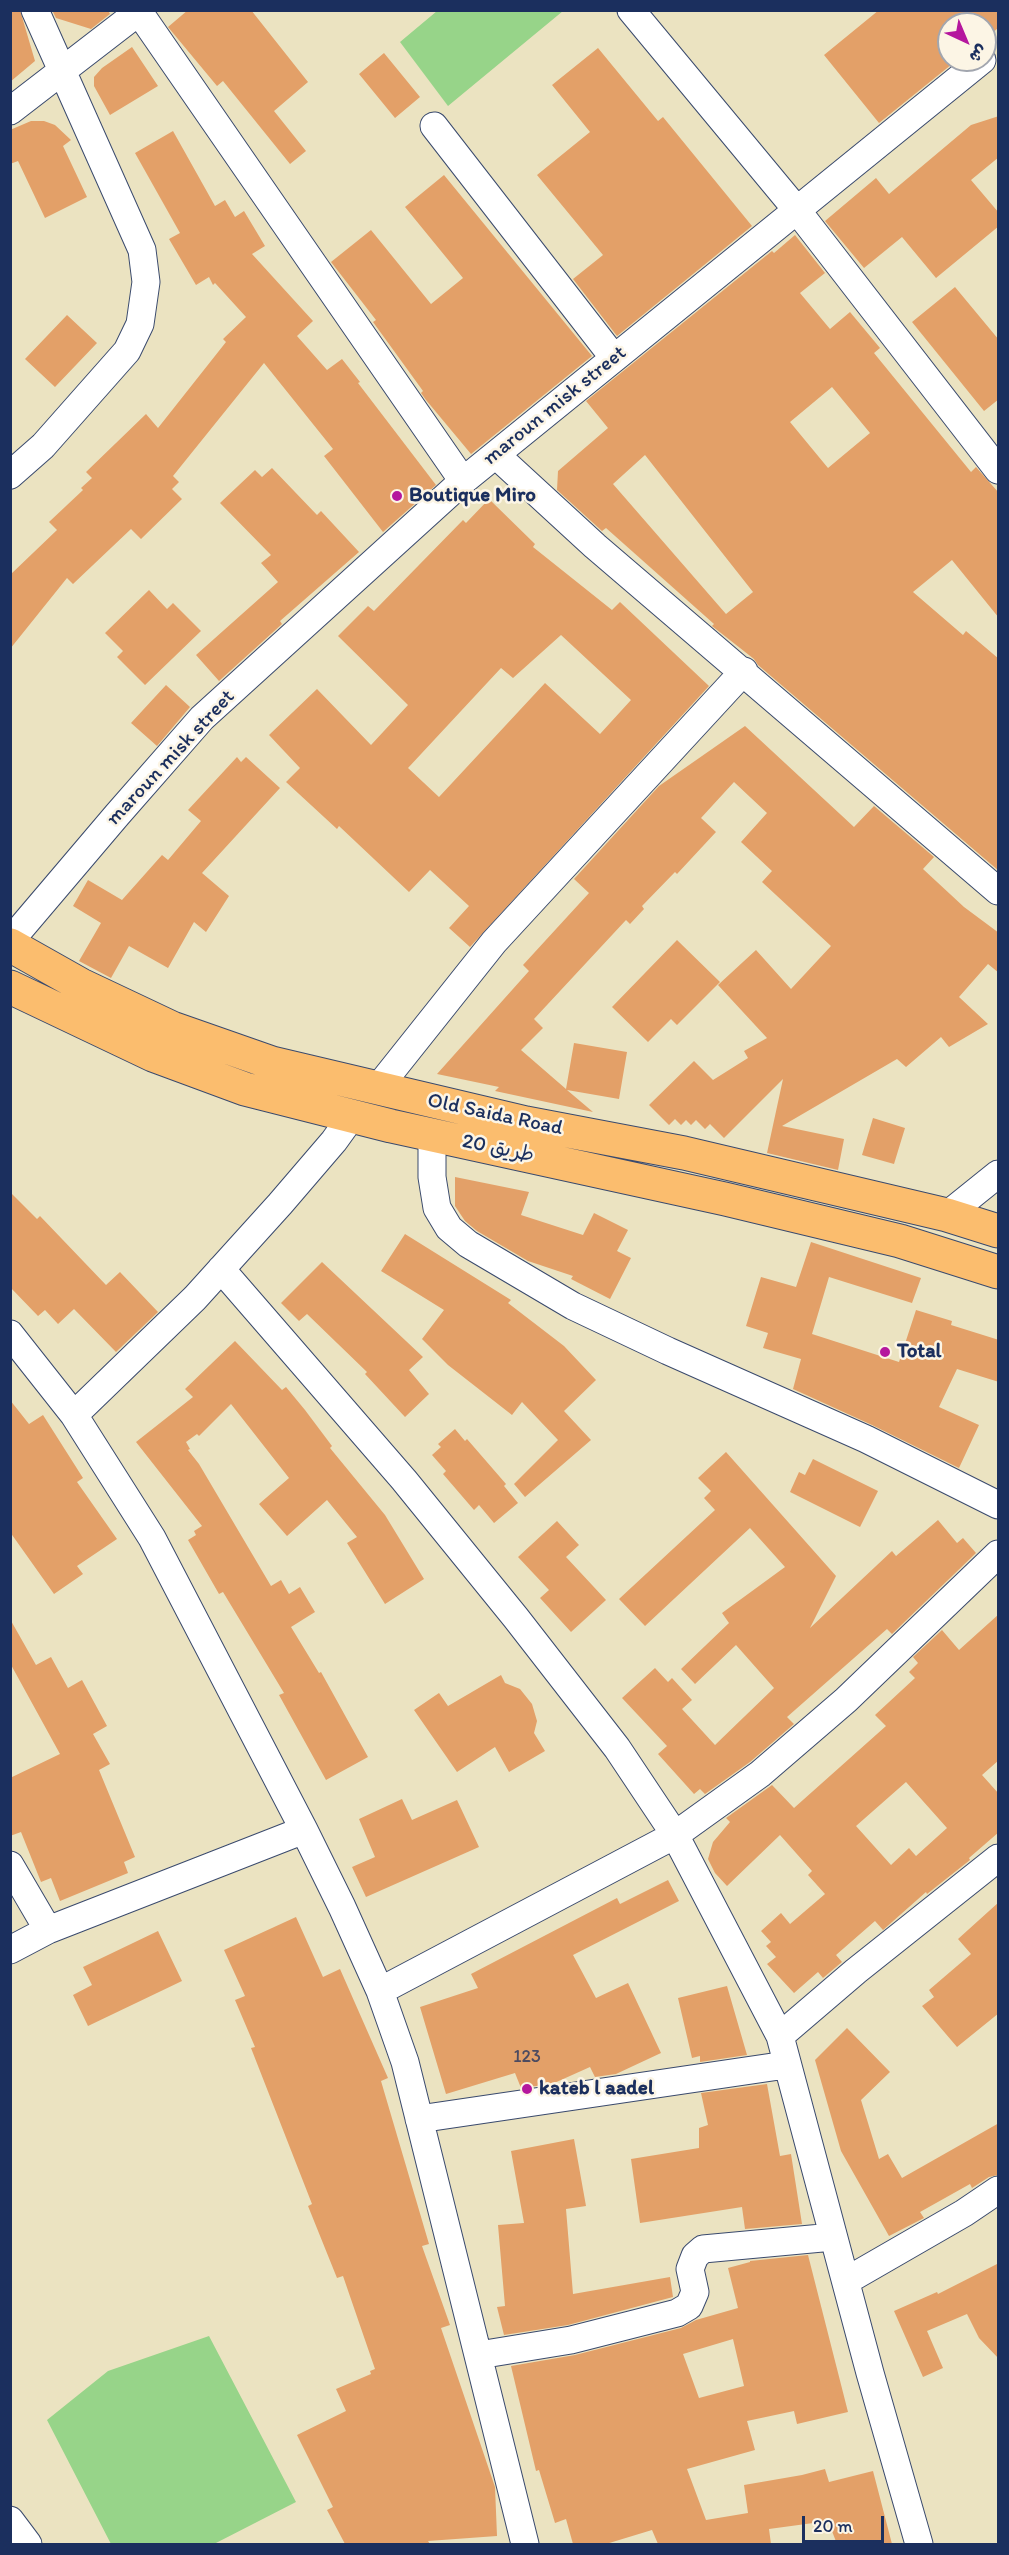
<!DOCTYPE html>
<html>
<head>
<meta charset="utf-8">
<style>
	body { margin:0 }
	#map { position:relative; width:1009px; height:2555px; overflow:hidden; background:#ebe3c1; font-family:Itim,"Playpen Sans Arabic",sans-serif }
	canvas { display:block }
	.frame { position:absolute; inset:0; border:12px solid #1b2f5e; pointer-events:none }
	.north { position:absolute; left:937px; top:12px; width:60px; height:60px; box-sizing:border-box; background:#fcf5e5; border:2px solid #a2a6af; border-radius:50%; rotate:136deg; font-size:16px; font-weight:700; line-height:24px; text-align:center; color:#1b2f5e }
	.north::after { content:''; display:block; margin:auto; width:21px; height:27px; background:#b5179e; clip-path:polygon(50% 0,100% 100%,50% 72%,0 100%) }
	.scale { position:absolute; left:802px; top:2516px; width:82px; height:27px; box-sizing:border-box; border:3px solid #1b2f5e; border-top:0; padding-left:8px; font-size:18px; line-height:21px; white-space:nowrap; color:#1b2f5e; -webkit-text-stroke:4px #fcf5e5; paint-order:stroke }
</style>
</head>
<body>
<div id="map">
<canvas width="1009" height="2555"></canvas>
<div class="frame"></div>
<div class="north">ش</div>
<div class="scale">20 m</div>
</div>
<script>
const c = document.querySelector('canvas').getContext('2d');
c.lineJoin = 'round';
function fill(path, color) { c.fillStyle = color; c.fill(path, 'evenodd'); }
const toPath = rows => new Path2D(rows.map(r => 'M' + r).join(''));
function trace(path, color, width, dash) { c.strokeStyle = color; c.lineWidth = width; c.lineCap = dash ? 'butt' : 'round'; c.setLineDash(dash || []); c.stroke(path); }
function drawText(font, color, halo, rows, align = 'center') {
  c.font = font + ' Itim,"Playpen Sans Arabic",sans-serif'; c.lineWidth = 5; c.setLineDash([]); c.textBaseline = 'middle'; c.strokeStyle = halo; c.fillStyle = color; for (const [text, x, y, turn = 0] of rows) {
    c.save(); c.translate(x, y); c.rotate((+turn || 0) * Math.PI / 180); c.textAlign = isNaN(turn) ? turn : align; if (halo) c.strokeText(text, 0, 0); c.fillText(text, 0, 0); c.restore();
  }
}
const green = toPath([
	[437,11,437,10,563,11,448,106,400,42],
	[209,2336,296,2502,214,2544,111,2544,47,2420,108,2371]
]);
const building = toPath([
	[10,10,20,10,35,61,10,82],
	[52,10,108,10,110,14,91,29,56,18],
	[188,10,251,10,308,82,274,111,306,151,290,164,223,81,217,86,168,27],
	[879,10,999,10,999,27,985,40,985,24,949,24,949,60,957,60,879,123,824,55],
	[132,47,158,86,110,115,94,86,94,77,102,68],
	[598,48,658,121,663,117,752,226,617,336,573,279,603,255,537,175,590,132,552,85],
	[384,53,420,97,395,118,359,74],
	[999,116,999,157,971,180,999,213,999,226,936,278,902,237,864,268,825,221,876,178,889,194,971,125],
	[31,121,44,121,55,125,71,140,63,146,87,197,45,218,18,161,10,164,10,130],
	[173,131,215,206,225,200,235,217,244,211,265,246,252,254,313,321,297,336,327,370,342,359,360,382,358,383,436,485,383,532,324,456,333,449,264,363,173,476,179,482,172,489,182,499,141,539,131,529,73,584,67,578,10,649,10,575,57,530,49,522,83,490,81,488,92,478,86,472,146,414,158,428,226,342,223,339,246,317,215,283,213,285,209,277,196,285,169,239,180,233,135,153],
	[444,175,592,356,471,454,426,400,421,393,423,391,373,322,376,320,331,262,371,230,431,304,463,278,405,207],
	[795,235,825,273,800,293,830,329,850,312,880,348,874,353,971,472,976,467,999,493,999,618,952,560,913,592,963,635,966,631,999,659,999,871,758,665,754,659,712,626,714,624,606,528,602,531,557,490,558,471,608,428,586,401,772,251,774,253],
	[832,387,870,433,828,468,790,422],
	[645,455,753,592,726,614,613,484],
	[955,287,999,340,999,399,984,411,912,322],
	[67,315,97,343,55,387,25,359],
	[272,468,317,515,321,511,359,552,280,621,282,624,219,681,196,655,278,582,261,563,271,555,220,503,255,470,262,477],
	[489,499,535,544,533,547,612,610,620,602,709,686,470,947,449,928,469,906,430,870,409,892,339,826,337,829,286,782,300,768,269,735,317,689,371,745,408,705,338,636,368,606,374,611,463,520,466,523],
	[561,635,631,700,600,734,545,683,439,797,408,768,501,668,513,678],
	[149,590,167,609,173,603,201,631,145,685,117,657,123,651,105,633],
	[166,685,190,707,157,746,131,723],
	[745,726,854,827,874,806,934,857,923,869,964,907,999,933,999,973,988,964,959,997,988,1024,949,1047,941,1037,906,1067,897,1059,782,1126,844,1139,838,1170,767,1153,783,1079,724,1138,710,1124,705,1129,696,1120,691,1125,686,1120,681,1125,675,1119,669,1125,649,1105,694,1061,713,1080,748,1058,744,1051,767,1038,718,985,756,950,791,989,831,946,762,882,772,871,741,842,767,813,734,782,701,818,716,832,677,874,675,872,642,906,644,909,630,924,626,920,534,1019,543,1028,521,1050,566,1089,574,1043,627,1052,619,1099,567,1090,593,1112,495,1091,499,1087,437,1074,529,971,523,965,589,893,574,879,659,786],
	[237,757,241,762,246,757,280,788,202,873,229,896,206,932,194,922,168,968,129,946,111,978,79,961,101,923,73,906,88,880,122,900,162,855,168,860,201,821,188,810],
	[677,940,720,982,677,1025,671,1019,648,1042,612,1007],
	[873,1118,905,1128,894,1164,862,1155],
	[455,1177,529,1192,521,1215,583,1235,594,1213,628,1230,617,1251,631,1258,610,1299,571,1279,573,1276,528,1261,477,1231,465,1221,455,1206],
	[10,1192,37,1219,40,1216,106,1285,120,1272,158,1312,116,1352,74,1309,58,1324,45,1310,38,1316,10,1287],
	[405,1234,511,1300,508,1303,564,1346,596,1380,564,1411,591,1440,525,1497,514,1484,558,1440,522,1402,512,1415,448,1365,422,1339,444,1310,381,1271],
	[811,1242,921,1278,912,1303,829,1277,812,1334,899,1362,916,1310,952,1321,951,1325,999,1340,999,1382,957,1369,939,1407,979,1425,959,1468,872,1425,793,1389,801,1359,763,1348,768,1333,746,1326,761,1277,796,1287],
	[322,1262,423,1357,409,1370,429,1394,405,1417,365,1374,367,1372,307,1314,299,1321,281,1303],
	[235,1341,282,1390,286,1387,305,1410,332,1446,330,1448,385,1515,424,1579,385,1604,347,1543,357,1537,327,1500,287,1536,259,1504,289,1478,231,1404,199,1436,197,1434,186,1442,190,1449,188,1450,199,1464,271,1586,281,1580,289,1594,300,1587,315,1612,291,1627,319,1673,321,1672,368,1757,326,1780,279,1695,284,1693,223,1592,219,1594,188,1540,196,1535,194,1531,202,1526,136,1442,193,1397,185,1389],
	[10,1400,29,1424,43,1415,83,1478,77,1482,117,1539,77,1566,83,1574,54,1594,10,1532],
	[455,1429,465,1441,467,1439,506,1484,504,1486,518,1503,494,1523,479,1505,474,1510,443,1474,446,1471,432,1455,441,1447,438,1444],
	[726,1452,836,1576,810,1628,892,1551,896,1556,938,1520,957,1543,963,1538,976,1553,892,1634,887,1629,787,1717,794,1724,750,1762,705,1794,700,1789,694,1794,658,1754,667,1746,622,1698,655,1668,668,1682,672,1678,692,1700,682,1709,715,1745,774,1688,736,1645,695,1684,681,1669,729,1623,722,1613,785,1567,750,1528,645,1626,619,1599,715,1510,704,1498,711,1491,698,1478],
	[813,1459,878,1491,860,1527,790,1492,799,1472,805,1475],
	[557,1521,579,1545,566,1557,606,1600,571,1632,540,1598,549,1590,518,1557],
	[999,1614,999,1760,982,1775,999,1794,999,1832,969,1858,970,1860,927,1894,926,1892,883,1930,875,1921,836,1955,842,1962,823,1978,818,1972,794,1993,767,1964,776,1957,766,1946,771,1942,761,1931,781,1913,790,1924,825,1894,808,1875,812,1871,780,1835,727,1886,715,1873,708,1859,713,1842,730,1822,726,1818,772,1785,794,1808,886,1726,875,1715,915,1678,909,1672,918,1663,913,1657,942,1630,959,1650],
	[906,1782,947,1828,916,1856,909,1848,891,1865,856,1826],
	[10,1619,36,1665,51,1657,68,1688,82,1680,107,1726,93,1734,110,1764,99,1770,135,1857,124,1862,128,1873,60,1901,51,1878,41,1882,21,1832,10,1836,10,1778,60,1754,10,1663],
	[501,1675,505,1683,520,1689,532,1704,537,1721,534,1733,545,1751,509,1772,495,1747,457,1772,414,1710,439,1693,448,1706],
	[402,1799,412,1820,457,1800,479,1847,366,1897,352,1867,375,1857,359,1819],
	[668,1880,679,1901,573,1955,596,1998,628,1983,661,2053,616,2074,595,2077,590,2067,552,2084,521,2088,515,2073,446,2094,420,2007,478,1988,471,1974,617,1898,620,1904],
	[999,1902,999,2013,957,2047,922,2006,934,1997,929,1990,971,1954,958,1939],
	[296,1917,323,1977,340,1969,388,2078,381,2081,429,2244,422,2246,450,2325,441,2328,495,2487,497,2536,428,2541,430,2544,345,2544,327,2510,333,2507,297,2435,346,2411,336,2389,371,2374,370,2371,375,2369,343,2276,337,2278,308,2206,312,2204,251,2048,255,2047,235,2000,245,1996,224,1950],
	[158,1931,182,1981,88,2026,73,1995,92,1985,83,1967],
	[727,1986,747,2055,700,2062,700,2056,692,2058,678,1998],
	[847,2028,890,2072,861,2100,879,2159,888,2154,902,2178,999,2123,998,2175,989,2177,972,2188,970,2184,920,2212,924,2218,889,2236,841,2151,815,2060],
	[767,2084,780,2156,791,2154,802,2224,745,2229,742,2207,640,2223,631,2159,699,2148,699,2128,708,2125,701,2093],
	[574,2139,586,2206,566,2209,573,2294,670,2277,673,2297,568,2325,504,2335,497,2307,505,2306,498,2225,524,2223,511,2151],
	[808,2255,848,2412,797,2424,794,2411,747,2421,755,2450,687,2469,706,2520,748,2513,744,2485,802,2475,825,2469,829,2482,873,2471,892,2544,837,2544,828,2521,769,2529,771,2544,658,2544,652,2530,606,2544,573,2544,566,2519,555,2523,539,2470,536,2471,511,2366,575,2355,681,2328,696,2320,738,2308,728,2268,750,2262,750,2261],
	[733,2339,744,2386,699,2398,683,2354],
	[999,2263,999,2359,979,2338,967,2314,927,2331,943,2368,923,2377,894,2311,937,2292,938,2294]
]);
const minor = toPath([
	[631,10,796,209,998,470],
	[139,12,463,481],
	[10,111,141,10],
	[434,126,614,358],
	[496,455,595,546,998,891],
	[10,475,43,446,127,351,140,324,146,282,142,250,35,10],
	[10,941,117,815,202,718,463,481,982,60],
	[377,1089,494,942,744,671],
	[432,1135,432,1177,437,1208,449,1228,468,1244,573,1306,668,1351,866,1439,998,1505],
	[947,1215,998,1174],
	[221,1269,404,1480,516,1618,617,1748,675,1835,780,2036,870,2373,919,2544],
	[10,1334,74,1415,152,1538,304,1830,342,1907,380,1991,405,2062,525,2544],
	[74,1415,195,1298,280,1204,334,1141,352,1116],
	[10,1865,48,1930],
	[10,1950,48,1930,304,1830],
	[380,1991,675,1835,760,1774,846,1700,998,1554],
	[780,2036,856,1971,998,1858],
	[419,2119,786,2065],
	[846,2281,964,2213,998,2190],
	[479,2355,571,2340,677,2313,689,2306,695,2292,690,2269,695,2256,703,2249,833,2237],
	[10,2520,28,2544]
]);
const major = toPath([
	[10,945,81,985,172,1028,272,1063,526,1123,684,1153,947,1215,998,1231],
	[10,987,153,1055,245,1089,391,1126,725,1199,900,1241,998,1272]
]);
const markers = [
	[397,496,6,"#b5179e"],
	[885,1352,6,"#b5179e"],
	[527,2089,6,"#b5179e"]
];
const numberNames = [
	["123",527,2057]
];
const streetNames = [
	["maroun misk street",555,406,-39],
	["maroun misk street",171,758,-47],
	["Old Saida Road",495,1115,12],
	["طريق 20",498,1149,12]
];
const poiNames = [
	["Boutique Miro",409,496],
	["Total",897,1352],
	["kateb l aadel",539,2089]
];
fill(green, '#97d489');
fill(building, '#e3a068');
trace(minor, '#3a4a6d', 29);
trace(major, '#3a4a6d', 35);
trace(minor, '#fff', 27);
trace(major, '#fbbd6e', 33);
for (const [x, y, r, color] of markers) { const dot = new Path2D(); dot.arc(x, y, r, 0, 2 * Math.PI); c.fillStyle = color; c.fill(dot); trace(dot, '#fcf5e5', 2); }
drawText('18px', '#4d4b60', null, numberNames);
drawText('21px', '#1b2f5e', '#fcf5e5', streetNames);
drawText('bold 21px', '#1b2f5e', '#fcf5e5', poiNames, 'left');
</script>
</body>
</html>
